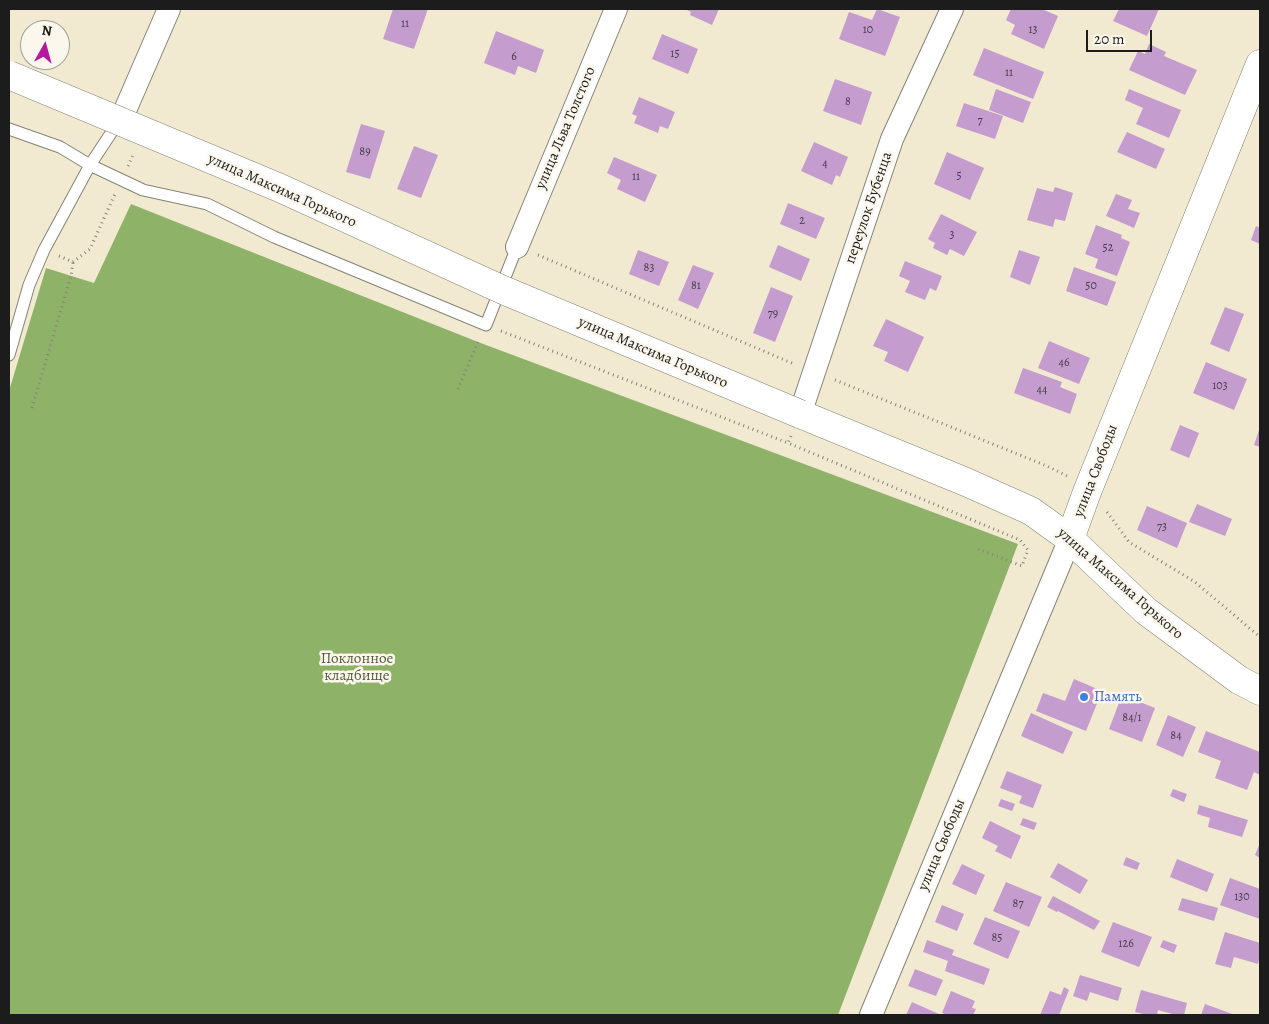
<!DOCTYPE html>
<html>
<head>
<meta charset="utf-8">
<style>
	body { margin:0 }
	#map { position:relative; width:1269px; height:1024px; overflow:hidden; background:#f1ead1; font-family:Alegreya,serif }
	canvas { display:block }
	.frame { position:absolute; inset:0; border:10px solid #1c1c1c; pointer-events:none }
	.north { position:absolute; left:20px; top:20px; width:50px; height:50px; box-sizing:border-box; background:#fbf7ec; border:1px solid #a29f99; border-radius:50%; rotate:7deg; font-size:14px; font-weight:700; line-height:20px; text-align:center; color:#1c1c1c }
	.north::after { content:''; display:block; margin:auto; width:18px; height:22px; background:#b5179e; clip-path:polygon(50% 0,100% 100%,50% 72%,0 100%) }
	.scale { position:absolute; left:1086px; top:30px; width:66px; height:22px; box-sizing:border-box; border:2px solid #1c1c1c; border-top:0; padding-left:6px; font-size:15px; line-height:18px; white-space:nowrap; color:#1c1c1c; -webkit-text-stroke:4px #fbf7ec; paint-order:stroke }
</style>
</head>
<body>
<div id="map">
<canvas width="1269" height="1024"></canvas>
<div class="frame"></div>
<div class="north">N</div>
<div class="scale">20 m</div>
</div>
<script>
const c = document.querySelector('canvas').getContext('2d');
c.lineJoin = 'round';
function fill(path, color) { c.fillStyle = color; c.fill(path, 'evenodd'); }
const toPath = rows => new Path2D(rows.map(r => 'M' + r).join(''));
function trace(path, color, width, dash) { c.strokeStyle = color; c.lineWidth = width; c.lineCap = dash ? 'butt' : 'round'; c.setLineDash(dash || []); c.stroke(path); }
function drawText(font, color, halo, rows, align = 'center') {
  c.font = font + ' Alegreya,serif'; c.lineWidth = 5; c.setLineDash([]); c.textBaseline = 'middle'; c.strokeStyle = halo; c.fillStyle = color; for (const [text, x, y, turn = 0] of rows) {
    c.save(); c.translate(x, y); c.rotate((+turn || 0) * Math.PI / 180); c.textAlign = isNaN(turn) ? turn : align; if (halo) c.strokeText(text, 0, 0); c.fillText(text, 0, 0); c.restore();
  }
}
const forest = toPath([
	[131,204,478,342,1018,544,838,1015,9,1015,9,391,46,268,94,283]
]);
const building = toPath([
	[393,9,428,9,414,49,383,39],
	[685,9,719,9,712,25,690,15,691,12],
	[877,9,900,17,885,56,839,39,849,12,872,20],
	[1011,9,1042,9,1058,16,1044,49,1011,34,1015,25,1006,20],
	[1119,9,1159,9,1147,36,1113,21],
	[496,31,544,50,536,73,518,66,515,75,484,63],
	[662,34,698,49,688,74,652,59],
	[1149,44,1166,52,1164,56,1197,70,1185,95,1129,70,1138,51,1145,54],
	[984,48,1044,72,1033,99,973,75],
	[835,79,872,92,861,125,823,111],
	[996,89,1031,102,1023,123,989,110],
	[1129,89,1181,110,1169,138,1136,124,1143,108,1125,100],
	[639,97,675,112,668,129,660,126,658,133,634,123,637,116,632,114],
	[964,103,1003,116,995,139,956,126],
	[361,124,385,131,370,179,346,172],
	[1127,132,1165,149,1156,169,1117,152],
	[814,142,848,157,840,177,836,175,832,185,801,171],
	[414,146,438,155,421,198,397,189],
	[947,152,984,168,970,200,934,184],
	[614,157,657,175,645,202,617,189,621,180,607,173],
	[1055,187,1073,193,1065,221,1055,219,1053,227,1027,220,1037,188,1053,192],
	[1116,194,1132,200,1128,209,1140,213,1134,228,1106,216],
	[788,203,825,218,816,239,780,224],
	[941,214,977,232,964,256,950,249,947,255,933,248,935,243,928,239],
	[1096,225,1122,235,1121,238,1130,242,1117,276,1095,268,1098,259,1085,254],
	[1256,226,1260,228,1260,244,1251,240],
	[778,245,810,259,801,281,769,267],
	[638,250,669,262,659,286,629,274],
	[1019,250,1040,257,1030,285,1010,277],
	[905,261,942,276,936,291,930,288,925,300,905,292,910,281,899,276],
	[693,265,714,273,698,309,678,300],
	[1074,267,1116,282,1107,306,1066,291],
	[771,287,793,296,775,342,753,333],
	[1225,307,1244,314,1229,352,1210,344],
	[886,319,924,337,908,372,884,361,888,352,873,346],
	[1049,341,1090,358,1079,384,1038,368],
	[1206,362,1247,379,1234,410,1193,393],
	[1023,368,1062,382,1060,387,1077,394,1070,414,1014,393],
	[1180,425,1199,433,1189,458,1170,450],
	[1260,427,1260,447,1254,445],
	[1197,504,1232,519,1225,536,1189,522],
	[1147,506,1187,523,1177,548,1137,530],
	[1074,679,1102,691,1086,731,1036,711,1043,693,1065,701],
	[1122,695,1155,708,1142,742,1109,729],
	[1031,713,1073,732,1063,754,1021,736],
	[1168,715,1196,727,1183,757,1156,745],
	[1206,731,1260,752,1260,775,1254,772,1247,790,1215,778,1221,761,1198,752],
	[1007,771,1042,785,1033,808,1019,803,1022,796,1000,788],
	[1173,789,1187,794,1184,802,1170,796],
	[1001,799,1015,804,1012,811,998,806],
	[1199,805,1248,820,1242,837,1208,827,1210,818,1197,814],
	[1023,818,1037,823,1034,830,1020,825],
	[990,821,1021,836,1011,859,995,851,998,846,982,838],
	[1260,843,1260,858,1255,855],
	[1126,857,1140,863,1137,870,1123,865],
	[1177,859,1214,874,1207,892,1170,877],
	[1058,863,1088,880,1080,894,1050,877],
	[962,864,985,875,976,895,952,884],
	[1230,878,1260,889,1260,919,1220,905],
	[1006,882,1042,897,1029,927,993,911],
	[1053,896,1100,921,1094,930,1058,911,1057,912,1047,907],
	[1182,898,1218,908,1214,921,1178,910],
	[942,905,964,914,957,931,935,922],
	[985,917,1020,931,1008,959,973,944],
	[1113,922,1152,937,1139,967,1101,952],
	[1225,932,1260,943,1260,956,1258,964,1234,957,1231,968,1215,964],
	[927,940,954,950,952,955,990,969,984,985,945,971,948,961,923,952],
	[1163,940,1177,945,1174,953,1160,947],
	[915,969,943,980,936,996,908,986],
	[1080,975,1122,988,1118,1001,1090,992,1087,1001,1073,996],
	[1064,987,1069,990,1059,1015,1040,1015,1050,991,1061,995],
	[1141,990,1187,1003,1184,1015,1176,1015,1158,1010,1157,1015,1147,1015,1135,1012],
	[951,991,975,1001,972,1008,976,1009,973,1015,948,1015,942,1013],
	[912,1002,941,1015,906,1015],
	[1205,1004,1235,1015,1201,1015]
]);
const path = toPath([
	[128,166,134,153],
	[538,255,794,364],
	[59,256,73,262,90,249,115,194],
	[501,331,788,443],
	[835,380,1047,466,1067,476],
	[458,389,479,339],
	[32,408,71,276,73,262],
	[791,436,788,443,1020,540,1028,550,1022,566,978,549],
	[1107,512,1129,542,1195,582,1260,637]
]);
const service = toPath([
	[9,129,60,147,90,165,143,190,207,204,274,237,486,325,517,247],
	[9,355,29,285,44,250,90,165,119,121]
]);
const minor = toPath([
	[123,115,169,9],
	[517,247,616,9],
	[800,414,892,139,952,9],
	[871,1015,1070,539]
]);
const tertiary = toPath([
	[1070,539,1087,492,1260,64]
]);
const secondary = toPath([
	[800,414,966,482,1031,511,1070,539,1146,611,1239,680,1260,691]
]);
const secondaryBridge = toPath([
	[9,75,280,188,503,290,800,414]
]);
const markers = [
	[1084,697,5,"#3f7fe0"]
];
const numberNames = [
	["11",405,24],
	["10",868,30],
	["13",1033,30],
	["15",675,54],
	["6",514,57],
	["11",1009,73],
	["8",848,102],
	["7",980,121],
	["89",365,152],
	["4",825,164],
	["5",959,176],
	["11",636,177],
	["2",802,221],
	["3",952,235],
	["52",1108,248],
	["83",649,268],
	["81",696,286],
	["50",1091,286],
	["79",773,314],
	["46",1064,363],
	["103",1220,386],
	["44",1042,390],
	["73",1162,527],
	["84/1",1132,718],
	["84",1176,736],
	["130",1242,897],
	["87",1018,904],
	["85",997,938],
	["126",1126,944]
];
const streetNames = [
	["улица Льва Толстого",566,128,-67],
	["улица Максима Горького",282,191,24],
	["переулок Бубенца",869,208,-71],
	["улица Максима Горького",653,353,23],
	["улица Свободы",1096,471,-69],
	["улица Максима Горького",1120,584,41],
	["улица Свободы",942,845,-67]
];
const parkNames = [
	["Поклонное",357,659],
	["кладбище",357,676]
];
const shopNames = [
	["Память",1094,697]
];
fill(forest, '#8eb268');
fill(building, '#c49ccd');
trace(service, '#868376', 13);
trace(minor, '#868376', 24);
trace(tertiary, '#868376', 29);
trace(secondary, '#868376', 29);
trace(path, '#868376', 3, [1, 4]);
trace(service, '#fff', 11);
trace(minor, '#fff', 22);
trace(tertiary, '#fff', 28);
trace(secondary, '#fff', 28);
trace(secondaryBridge, '#868376', 29, []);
trace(secondaryBridge, '#fff', 28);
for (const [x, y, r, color] of markers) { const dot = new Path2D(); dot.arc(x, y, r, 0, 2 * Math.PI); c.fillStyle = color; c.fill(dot); trace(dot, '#fbf7ec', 2); }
drawText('12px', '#463c48', null, numberNames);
drawText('15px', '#1c1c1c', '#fbf7ec', streetNames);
drawText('15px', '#515b3c', '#fbf7ec', parkNames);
drawText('15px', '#366cbe', '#fbf7ec', shopNames, 'left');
</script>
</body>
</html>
